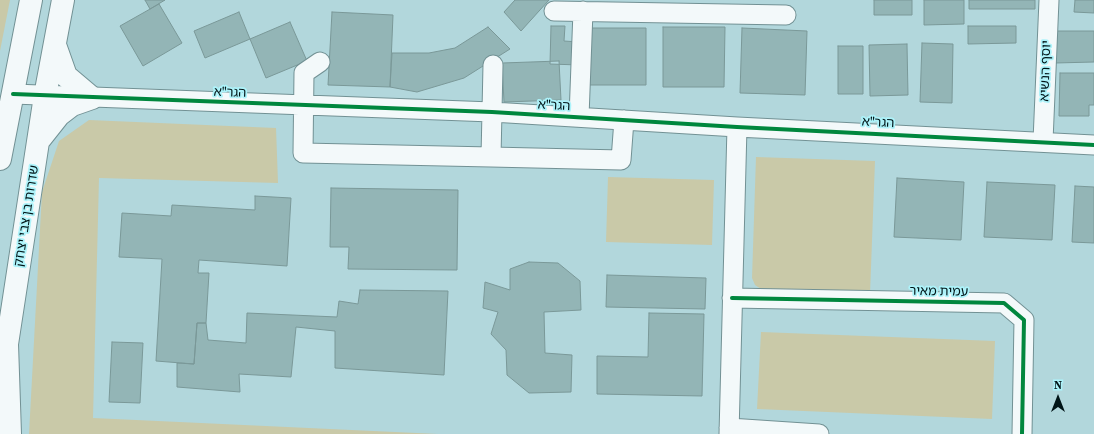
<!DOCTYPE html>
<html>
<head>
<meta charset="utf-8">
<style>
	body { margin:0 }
	#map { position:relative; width:1094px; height:434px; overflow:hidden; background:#b2d7dc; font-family:"Source Serif 4",serif }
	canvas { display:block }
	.north { position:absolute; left:1038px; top:378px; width:40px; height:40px; -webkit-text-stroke:3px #adf3fa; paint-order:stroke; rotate:0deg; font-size:11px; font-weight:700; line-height:16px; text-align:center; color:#001417 }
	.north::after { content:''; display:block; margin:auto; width:14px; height:18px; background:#001417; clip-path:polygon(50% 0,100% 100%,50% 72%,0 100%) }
</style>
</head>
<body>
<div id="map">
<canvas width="1094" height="434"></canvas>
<div class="north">N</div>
</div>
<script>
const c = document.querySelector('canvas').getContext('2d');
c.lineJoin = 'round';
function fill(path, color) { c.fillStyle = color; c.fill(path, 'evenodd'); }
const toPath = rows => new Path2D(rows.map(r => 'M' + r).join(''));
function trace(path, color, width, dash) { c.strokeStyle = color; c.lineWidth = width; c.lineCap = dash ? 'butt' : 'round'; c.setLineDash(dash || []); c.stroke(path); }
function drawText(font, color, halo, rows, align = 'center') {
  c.font = font + ' "Source Serif 4","Noto Sans Hebrew",serif'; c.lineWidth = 3.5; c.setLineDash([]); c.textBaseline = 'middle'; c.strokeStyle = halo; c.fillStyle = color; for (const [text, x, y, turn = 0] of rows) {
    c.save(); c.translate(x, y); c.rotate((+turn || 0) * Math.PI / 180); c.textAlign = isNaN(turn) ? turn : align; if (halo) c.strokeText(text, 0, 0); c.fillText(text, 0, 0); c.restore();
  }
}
const green = toPath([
	[0,0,10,0,0,51],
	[89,120,276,128,278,183,99,178,93,418,438,434,29,434,42,192,59,141],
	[756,157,875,161,870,294,764,291,755,285,752,278],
	[608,177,714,180,712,245,606,242],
	[761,332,995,341,992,419,757,409]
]);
const building = toPath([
	[145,0,165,0,150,9,145,0],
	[515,0,549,0,521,31,504,12,515,0],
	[874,0,912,0,912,15,874,15,874,0],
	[924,0,964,0,964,24,924,25,924,0],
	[969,0,1035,0,1035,9,969,9,969,0],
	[1075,0,1094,0,1094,13,1074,12,1075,0],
	[159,4,182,43,143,66,120,26,159,4],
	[239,12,250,39,205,58,194,31,239,12],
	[332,12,393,15,390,87,328,85,332,12],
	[290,22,307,61,266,78,250,39,290,22],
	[551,26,565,26,564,41,579,42,579,65,550,64,551,26],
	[968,26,1016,26,1016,43,968,44,968,26],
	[488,27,510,49,464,78,417,92,390,87,392,53,429,53,455,48,488,27],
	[663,27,725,27,724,87,663,87,663,27],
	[589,28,646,28,646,85,588,85,589,28],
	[742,28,807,31,805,95,740,93,742,28],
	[1055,31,1094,31,1094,62,1055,63,1055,31],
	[922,43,953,44,952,103,920,102,922,43],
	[907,44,908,95,870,96,869,45,907,44],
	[838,46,863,46,863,94,838,94,838,46],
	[559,61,561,100,504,102,502,63,559,61],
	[1060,73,1094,73,1094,105,1089,105,1089,116,1059,116,1060,73],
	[897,178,964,182,961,240,894,237,897,178],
	[987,182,1055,185,1052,240,984,237,987,182],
	[1075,186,1094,187,1094,243,1072,242,1075,186],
	[331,188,458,190,457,270,348,269,349,247,330,247,331,188],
	[255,196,291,198,287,266,199,260,198,273,209,273,206,323,197,323,194,364,156,361,162,259,119,257,122,213,171,216,172,205,255,210,255,196],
	[529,262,558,263,580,281,581,310,544,312,545,353,572,355,571,392,529,393,507,375,506,350,491,334,498,312,483,308,485,282,510,290,510,269,529,262],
	[607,275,706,278,705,309,606,307,607,275],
	[360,290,448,291,444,375,335,368,335,331,296,327,291,377,239,374,240,392,177,387,177,363,194,364,197,323,206,323,208,340,246,343,247,313,337,317,339,301,358,304,360,290],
	[649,313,704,314,702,396,597,394,597,356,648,357,649,313],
	[112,342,143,343,140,403,109,402,112,342]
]);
const minor = toPath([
	[554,11,786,15],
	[320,62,304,73,303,153,491,157],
	[493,65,491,157,621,160,624,120],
	[13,94,492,112,737,127,1094,145],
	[579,117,583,11],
	[1043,141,1049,0],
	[732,298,1004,303,1024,320,1022,434],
	[729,428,819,434],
	[729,434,737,127]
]);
const major = toPath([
	[55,45,66,76,92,98],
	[40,139,59,115,72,105,92,98],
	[0,159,31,0],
	[10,434,7,344,45,96,63,0]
]);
const cycleway = toPath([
	[13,94,492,112,737,127,1094,145],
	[732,298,1004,303,1024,320,1022,434]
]);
const streetNames = [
	["יוסף הנשיא",1046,71,-88],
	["הגר\"א",230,93,2],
	["הגר\"א",554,106,3],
	["הגר\"א",878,123,3],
	["שדרות בן צבי יצחק",27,216,-81],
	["עמית מאיר",939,292,1]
];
fill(green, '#c9c9a8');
fill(building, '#93b5b6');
trace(building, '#7a9898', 1);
trace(minor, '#729194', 21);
trace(major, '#729194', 24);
trace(minor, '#f3f9fa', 19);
trace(major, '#f3f9fa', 22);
trace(cycleway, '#00873e', 4);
drawText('13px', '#001417', '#adf3fa', streetNames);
</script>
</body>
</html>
